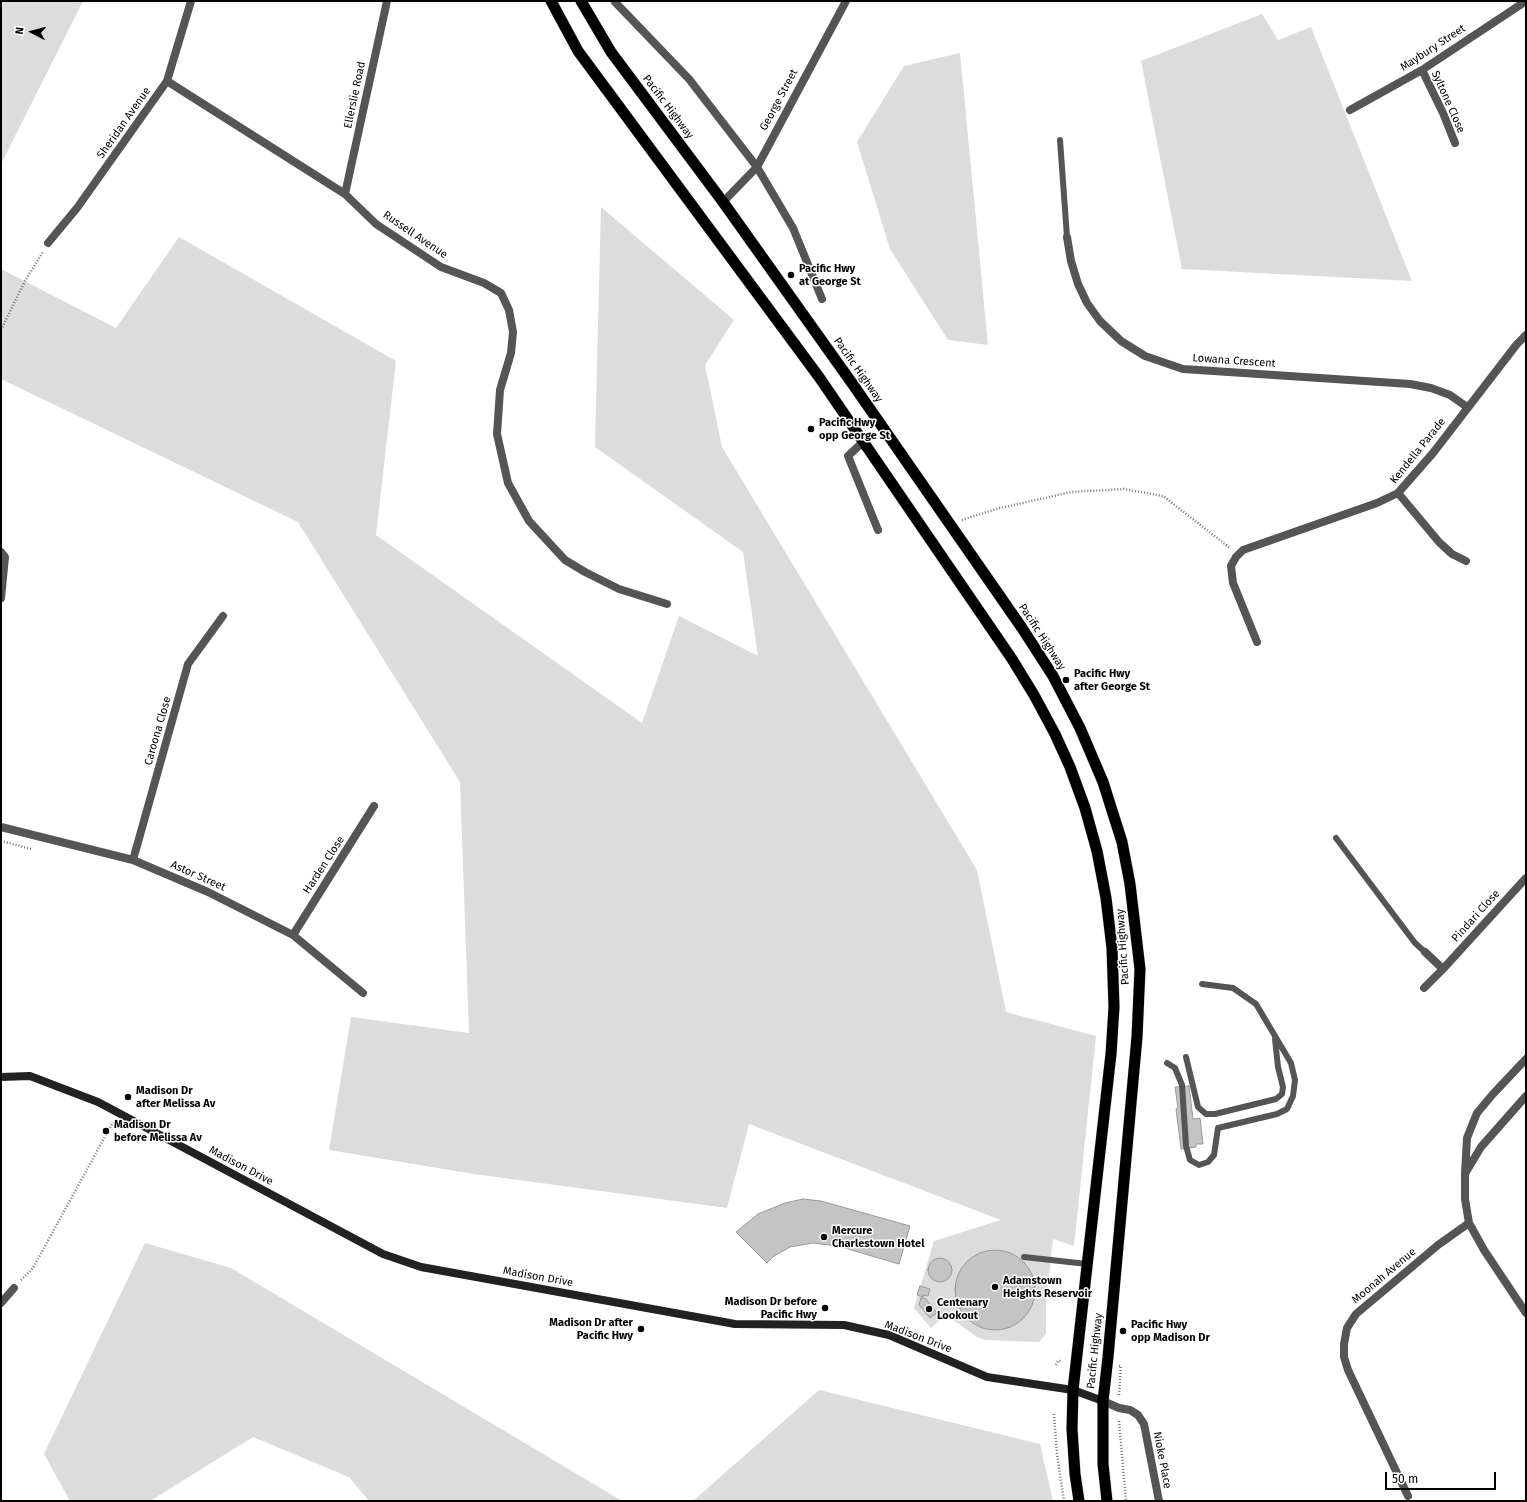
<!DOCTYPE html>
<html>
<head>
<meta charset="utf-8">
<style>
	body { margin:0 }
	#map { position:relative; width:1527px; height:1502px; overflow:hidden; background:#fff; font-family:"Fira Sans",sans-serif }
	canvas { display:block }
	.frame { position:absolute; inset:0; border:2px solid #000; pointer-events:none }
	.north { position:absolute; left:12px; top:12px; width:40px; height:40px; -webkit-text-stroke:3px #fff; paint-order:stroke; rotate:276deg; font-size:11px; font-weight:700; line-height:16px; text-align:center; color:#000 }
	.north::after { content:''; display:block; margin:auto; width:14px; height:18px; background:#000; clip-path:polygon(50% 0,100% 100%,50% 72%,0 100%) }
	.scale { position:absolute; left:1385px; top:1472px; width:111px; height:18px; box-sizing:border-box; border:2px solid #000; border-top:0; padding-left:5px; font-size:12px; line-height:14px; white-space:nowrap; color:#000; -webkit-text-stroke:3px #fff; paint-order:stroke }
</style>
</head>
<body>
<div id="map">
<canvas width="1527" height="1502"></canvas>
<div class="frame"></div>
<div class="north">N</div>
<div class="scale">50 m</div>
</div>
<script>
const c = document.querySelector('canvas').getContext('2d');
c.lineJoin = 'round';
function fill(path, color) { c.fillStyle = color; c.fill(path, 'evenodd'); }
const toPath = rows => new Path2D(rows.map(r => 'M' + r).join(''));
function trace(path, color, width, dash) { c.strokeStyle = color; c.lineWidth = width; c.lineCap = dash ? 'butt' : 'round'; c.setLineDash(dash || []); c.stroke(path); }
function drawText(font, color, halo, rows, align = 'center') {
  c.font = font + ' "Fira Sans",sans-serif'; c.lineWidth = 3; c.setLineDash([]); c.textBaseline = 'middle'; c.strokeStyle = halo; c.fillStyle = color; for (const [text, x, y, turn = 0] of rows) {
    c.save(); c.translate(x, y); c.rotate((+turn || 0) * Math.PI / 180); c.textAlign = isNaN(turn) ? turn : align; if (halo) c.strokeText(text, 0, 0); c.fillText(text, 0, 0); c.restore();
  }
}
const green = toPath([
	[1,1,83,1,1,164],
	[1262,14,1278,40,1311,27,1412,281,1182,269,1141,61],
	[960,53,988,345,948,340,890,249,857,142,904,66],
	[601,207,734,320,705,365,722,447,977,870,1006,1012,1096,1036,1074,1246,1053,1239,1046,1305,1046,1334,1039,1342,985,1340,977,1337,946,1315,931,1328,914,1308,934,1241,1001,1220,749,1124,727,1208,474,1174,329,1150,351,1017,469,1033,460,782,298,522,1,379,1,269,116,328,179,237,396,361,376,535,642,723,679,616,758,656,743,552,595,447],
	[145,1243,231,1268,622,1501,369,1501,349,1477,253,1437,150,1501,70,1501,44,1454],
	[819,1390,1040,1444,1053,1501,693,1501]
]);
const building = toPath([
	[1189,1086,1193,1119,1200,1118,1203,1144,1196,1144,1196,1147,1181,1149,1176,1109,1178,1108,1175,1087,1189,1086],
	[803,1199,821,1201,910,1226,899,1264,838,1246,813,1243,790,1247,774,1256,767,1263,736,1232,758,1214,785,1203,803,1199],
	'955 1290a40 40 0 1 1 80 0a40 40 0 1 1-80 0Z',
	'928 1270a12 12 0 1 1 24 0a12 12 0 1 1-24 0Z',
	[920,1286,930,1289,928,1296,923,1295,923,1297,917,1295,920,1286],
	[921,1298,925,1298,937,1313,930,1318,919,1305,921,1298]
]);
const path = toPath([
	[1,330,25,281,43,252],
	[962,520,996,509,1071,492,1124,489,1163,496,1230,548],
	[1,841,31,849],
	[21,1280,33,1268,113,1122],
	[1056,1365,1058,1361,1062,1361],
	[1119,1366,1121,1366,1119,1395],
	[1054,1414,1057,1454,1064,1501],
	[1119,1421,1126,1501]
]);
const service = toPath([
	[1060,140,1067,237],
	[1336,838,1415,943,1425,952],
	[1186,1057,1198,1107,1206,1114,1215,1114,1276,1099,1282,1094,1283,1087,1278,1067,1275,1039],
	[1167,1063,1175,1068,1182,1085,1186,1146,1190,1160,1199,1165,1208,1162,1214,1155,1218,1128,1277,1114,1287,1109,1293,1096,1295,1080,1291,1063,1256,1004,1233,988,1202,984],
	[1024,1257,1087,1264]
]);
const minor = toPath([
	[615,2,689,79,757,167,793,228,822,299],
	[1422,70,1443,113,1455,143],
	[167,81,345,194,376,224,441,267,484,283,501,293,509,310,513,332,511,353,500,390,497,434,508,483,529,521,565,560,585,572,619,589,667,604],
	[1350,110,1422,70,1526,1],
	[345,194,387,1],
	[723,202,757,167,846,1],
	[1067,237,1071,261,1078,284,1087,303,1100,321,1121,341,1145,356,1183,369,1410,384,1431,388,1450,395,1467,407],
	[48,243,77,208,167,81,191,1],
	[863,442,848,456,878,530],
	[1398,493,1439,542,1452,554,1466,561],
	[1,552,5,557,1,598],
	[1257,642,1233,583,1231,566,1236,557,1243,550,1377,503,1398,493,1433,453,1517,344,1526,335],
	[1,827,133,860,208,892,293,935,363,993],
	[133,860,188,664,223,616],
	[293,935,374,806],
	[1425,952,1443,969,1526,878],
	[1424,988,1443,969],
	[1526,1059,1493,1094,1477,1113,1467,1138,1465,1174,1465,1199,1469,1223,1484,1250,1526,1313],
	[1466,1172,1481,1147,1526,1096],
	[1,1303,14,1288],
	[1103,1401,1119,1408,1130,1410,1138,1415,1144,1424,1159,1501],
	[1408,1496,1348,1370,1344,1357,1344,1344,1347,1328,1356,1314,1438,1245,1469,1223]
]);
const secondary = toPath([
	[1,1077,30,1076,98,1102,383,1254,421,1267,735,1324,844,1325,889,1335,987,1377,1073,1390,1103,1401]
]);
const trunk = toPath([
	[551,1,578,51,819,377,1012,659,1034,695,1055,734,1070,767,1085,808,1097,851,1106,898,1112,948,1114,1007,1111,1054,1073,1390,1072,1429,1075,1474,1079,1501],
	[581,1,611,52,723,202,854,386,1022,628,1053,676,1080,728,1103,782,1122,842,1130,884,1140,969,1137,1037,1108,1357,1103,1401,1103,1464,1107,1501]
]);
const markers = [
	[791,275,4,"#000"],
	[811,429,4,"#000"],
	[1066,680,4,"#000"],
	[128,1097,4,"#000"],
	[106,1131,4,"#000"],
	[824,1237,4,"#000"],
	[995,1287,4,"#000"],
	[825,1308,4,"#000"],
	[929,1309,4,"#000"],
	[641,1329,4,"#000"],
	[1123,1331,4,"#000"]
];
const streetNames = [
	["Maybury Street",1433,48,-33],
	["Ellerslie Road",355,95,-78],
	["George Street",779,100,-62],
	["Syltone Close",1448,102,66],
	["Pacific Highway",668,107,53],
	["Sheridan Avenue",124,123,-55],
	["Russell Avenue",415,235,34],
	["Lowana Crescent",1234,361,4],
	["Pacific Highway",858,370,55],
	["Kendella Parade",1418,451,-51],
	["Pacific Highway",1042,637,57],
	["Caroona Close",158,731,-74],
	["Harden Close",324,865,-57],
	["Astor Street",198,876,24],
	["Pindari Close",1476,916,-48],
	["Pacific Highway",1123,947,-94],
	["Madison Drive",241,1166,28],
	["Moonah Avenue",1384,1276,-40],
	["Madison Drive",538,1277,10],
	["Madison Drive",918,1337,21],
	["Pacific Highway",1095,1351,-84],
	["Nioke Place",1162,1460,79]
];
const poiNames = [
	["Pacific Hwy",799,269],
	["at George St",799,282],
	["Pacific Hwy",819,423],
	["opp George St",819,436],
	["Pacific Hwy",1074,674],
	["after George St",1074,687],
	["Madison Dr",136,1091],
	["after Melissa Av",136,1104],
	["Madison Dr",114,1125],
	["before Melissa Av",114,1138],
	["Mercure",832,1231],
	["Charlestown Hotel",832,1244],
	["Adamstown",1003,1281],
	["Heights Reservoir",1003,1294],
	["Madison Dr before",817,1302,"right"],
	["Pacific Hwy",817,1315,"right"],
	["Centenary",937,1303],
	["Lookout",937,1316],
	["Madison Dr after",633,1323,"right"],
	["Pacific Hwy",633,1336,"right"],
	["Pacific Hwy",1131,1325],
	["opp Madison Dr",1131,1338]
];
fill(green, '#dcdcdc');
fill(building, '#c4c4c4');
trace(building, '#999', 1);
trace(trunk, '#dbdbdb', 12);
trace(path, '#777', 2.5, [1, 2]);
trace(service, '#555', 6);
trace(minor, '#555', 8);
trace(secondary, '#222', 8);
trace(trunk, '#000', 11);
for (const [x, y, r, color] of markers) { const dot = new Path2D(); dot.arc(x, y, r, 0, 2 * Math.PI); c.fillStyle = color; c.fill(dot); trace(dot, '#fff', 1.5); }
drawText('11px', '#000', '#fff', streetNames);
drawText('bold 11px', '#000', '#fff', poiNames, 'left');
</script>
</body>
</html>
